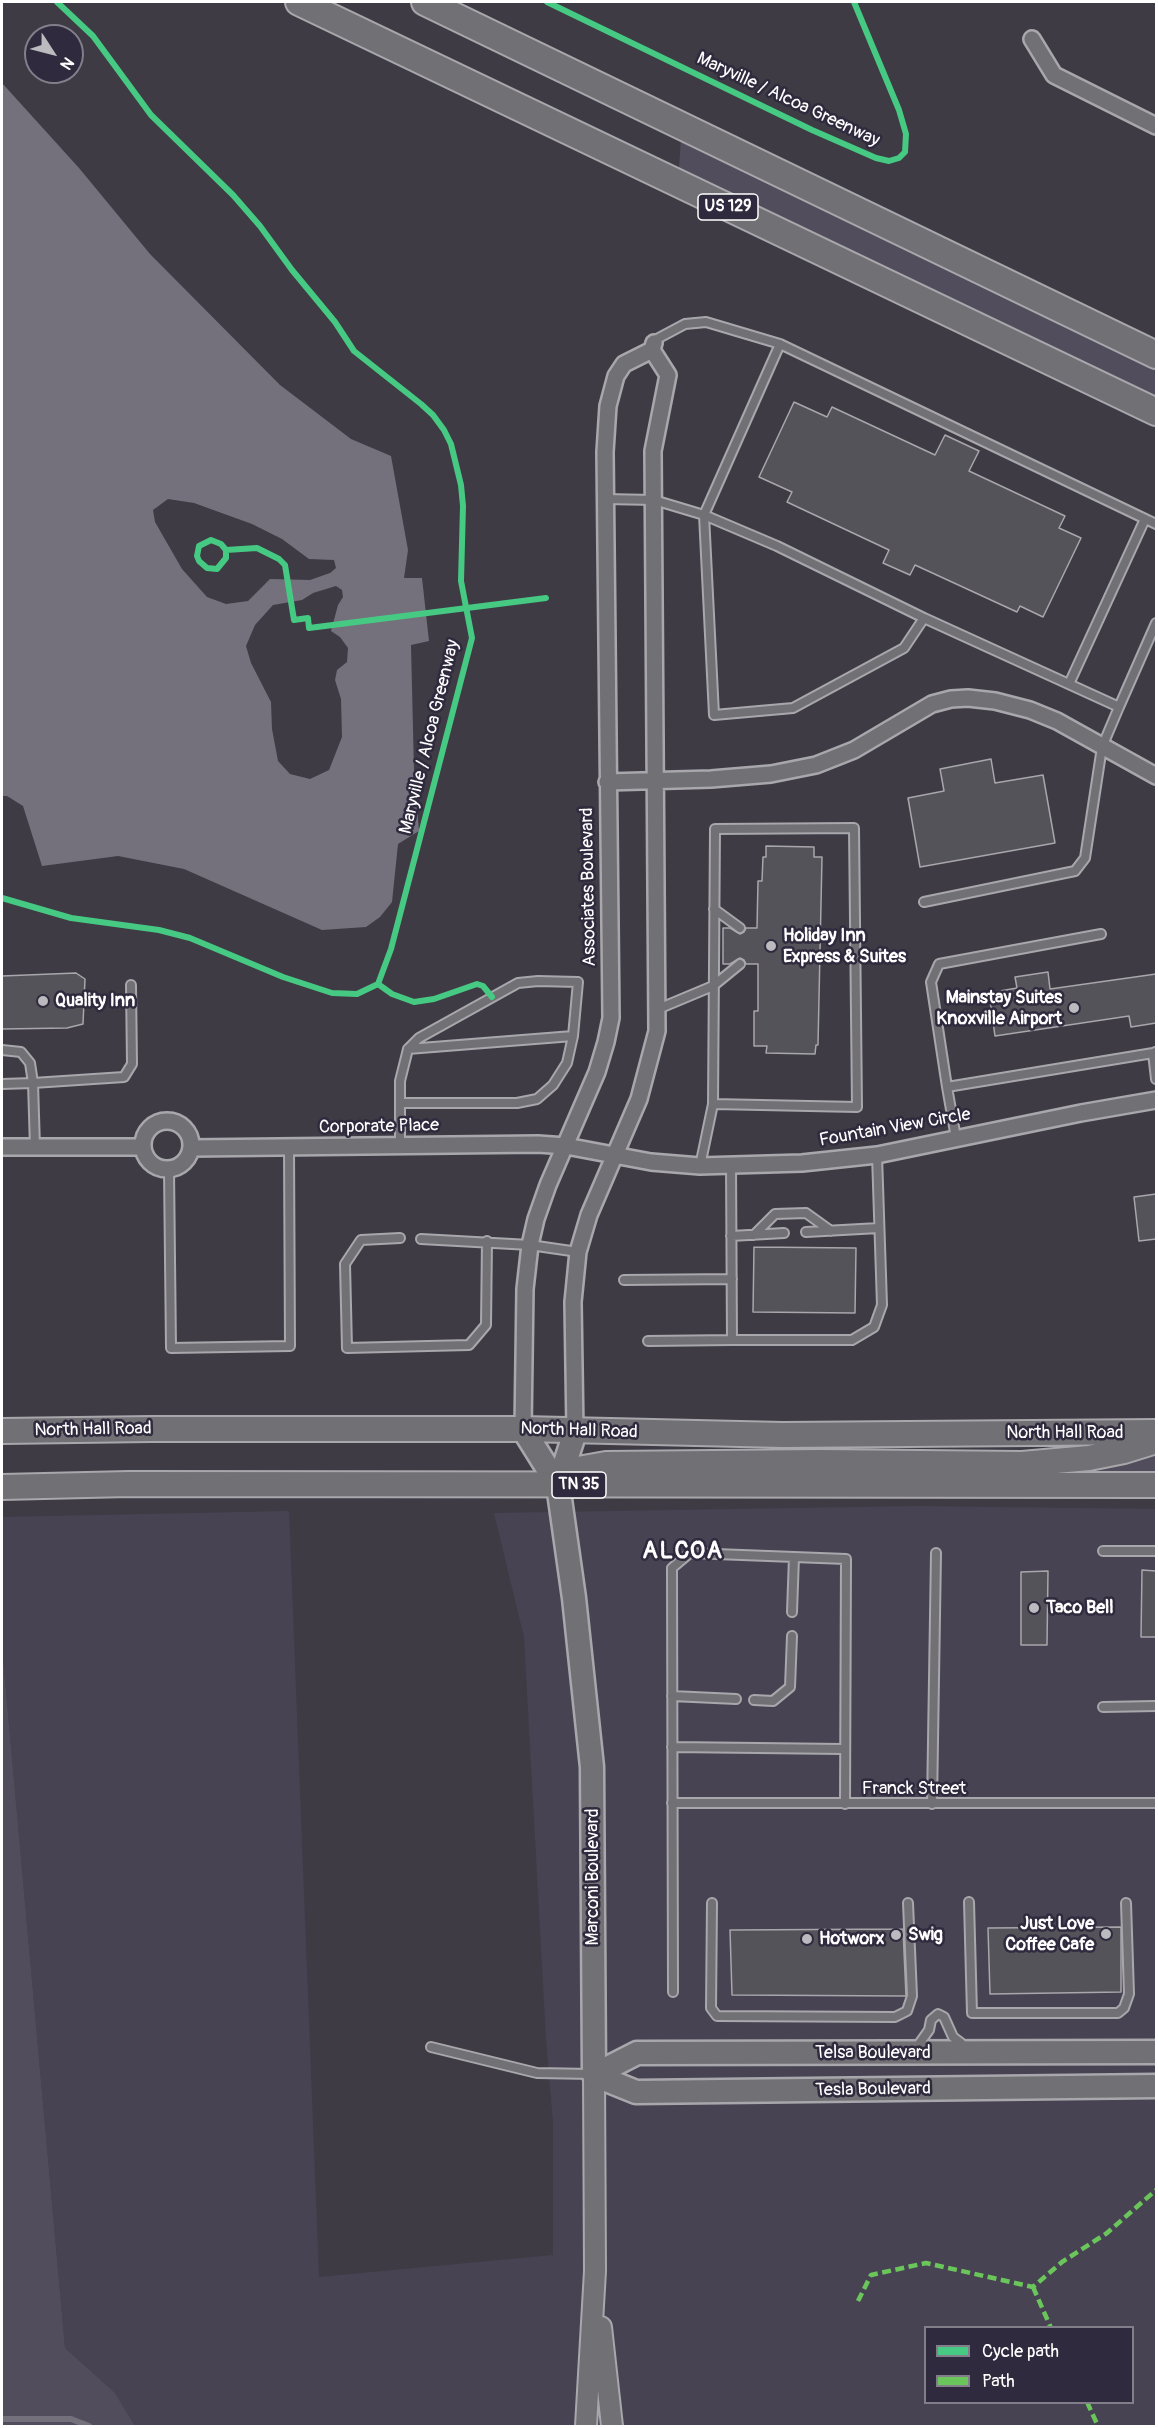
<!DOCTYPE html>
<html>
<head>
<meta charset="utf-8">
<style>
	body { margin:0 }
	#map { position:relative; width:1158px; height:2428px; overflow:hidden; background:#3e3b45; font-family:Pangolin,sans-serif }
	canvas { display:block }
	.frame { position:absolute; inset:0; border:3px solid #fff; pointer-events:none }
	.legend { position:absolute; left:924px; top:2326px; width:210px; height:78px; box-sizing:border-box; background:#2f2a3d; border:2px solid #827f8b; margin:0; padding:8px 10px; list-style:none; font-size:18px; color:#fff }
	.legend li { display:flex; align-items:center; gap:12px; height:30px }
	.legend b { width:30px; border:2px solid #827f8b }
	.north { position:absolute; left:24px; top:24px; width:60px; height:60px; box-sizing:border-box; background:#2f2a3d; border:2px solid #827f8b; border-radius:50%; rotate:126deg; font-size:16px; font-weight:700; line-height:24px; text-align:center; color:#fff }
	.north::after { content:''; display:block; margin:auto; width:21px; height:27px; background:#bbbabe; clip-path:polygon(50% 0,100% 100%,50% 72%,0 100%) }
</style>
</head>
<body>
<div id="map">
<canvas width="1158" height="2428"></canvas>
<div class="frame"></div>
<ul class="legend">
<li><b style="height:8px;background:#46c982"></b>Cycle path</li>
<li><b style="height:8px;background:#6ac65a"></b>Path</li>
</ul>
<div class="north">N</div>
</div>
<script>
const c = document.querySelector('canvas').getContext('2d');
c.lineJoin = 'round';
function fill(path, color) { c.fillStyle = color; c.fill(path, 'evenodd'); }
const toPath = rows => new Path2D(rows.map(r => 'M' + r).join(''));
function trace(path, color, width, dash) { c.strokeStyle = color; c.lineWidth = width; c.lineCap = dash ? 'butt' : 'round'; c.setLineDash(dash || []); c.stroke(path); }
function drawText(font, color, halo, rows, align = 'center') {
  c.font = font + ' Pangolin,sans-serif'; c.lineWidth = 5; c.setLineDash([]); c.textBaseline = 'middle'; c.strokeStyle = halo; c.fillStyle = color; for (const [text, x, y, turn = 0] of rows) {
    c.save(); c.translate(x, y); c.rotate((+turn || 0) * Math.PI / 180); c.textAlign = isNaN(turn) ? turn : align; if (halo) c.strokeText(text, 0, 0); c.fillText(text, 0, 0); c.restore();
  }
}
const built = toPath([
	[916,1506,1156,1509,1156,2426,135,2426,115,2393,65,2348,2,1647,2,1517,289,1511,319,2277,553,2255,553,2122,546,2038,524,1637,494,1513],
	[926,2328,1132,2328,1132,2402,926,2402]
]);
const green = toPath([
	[681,139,1156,369,1156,397,679,168],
	[1156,1454,1156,1473,1021,1472],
	[2,1647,65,2348,115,2393,135,2426,2,2426]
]);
const water = toPath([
	[2,83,79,168,150,254,280,385,351,439,391,456,408,550,404,578,422,578,429,641,411,645,414,771,419,831,398,844,392,902,380,917,366,927,322,930,184,869,118,856,42,866,23,806,7,796,2,796],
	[168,499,194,503,252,524,282,539,309,559,334,560,336,568,330,573,310,580,270,579,248,601,226,604,207,597,182,569,155,522,153,510],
	[336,586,342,590,343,597,338,605,331,631,340,637,348,648,347,662,337,670,335,680,341,699,342,737,329,770,310,779,290,774,278,761,272,729,271,702,251,663,246,646,255,625,273,605,302,600,313,593]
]);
const stream = toPath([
	[2,2419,71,2419,89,2426]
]);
const building = toPath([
	[794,402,827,417,832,407,935,455,945,435,979,451,969,471,1065,516,1059,528,1081,538,1043,617,1020,606,1017,612,915,565,910,575,883,563,889,550,787,502,792,492,759,477,794,402],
	[991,759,995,783,1043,775,1055,843,920,867,908,798,944,791,940,769,991,759],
	[766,846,814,847,814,857,822,857,818,1045,816,1045,815,1054,766,1053,767,1046,754,1046,754,1011,758,1011,758,964,746,964,744,960,740,958,730,964,723,964,723,928,730,928,740,934,744,932,746,928,757,928,758,881,762,881,763,857,766,857,766,846],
	[1048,972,1050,989,1156,974,1156,1023,1131,1027,1129,1016,995,1036,989,993,1017,988,1015,977,1048,972],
	[76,973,85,979,83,1024,67,1028,2,1029,2,976,76,973],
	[1156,1194,1156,1239,1139,1241,1134,1197,1156,1194],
	[754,1247,856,1248,855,1313,753,1312,754,1247],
	[1142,1570,1156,1571,1156,1637,1141,1637,1142,1570],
	[1048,1571,1047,1645,1021,1645,1021,1572,1048,1571],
	[1121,1927,1121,1992,990,1994,988,1928,1121,1927],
	[903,1929,906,1996,732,1995,730,1930,903,1929]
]);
const service = toPath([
	[655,340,685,324,706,322,780,344],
	[605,499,654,500,704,515,777,546,924,618,1119,707,1102,747,1085,858,1075,871,924,902],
	[924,618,904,648,793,708,714,715,704,515,780,344,1156,524],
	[1069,684,1145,519],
	[1119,707,1156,623],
	[714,909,740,928],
	[1101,934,939,964,931,982,947,1087,1153,1053],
	[658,1009,713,986,740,964],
	[408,1049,573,1036],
	[2,1050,21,1052,30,1063,33,1083,2,1084],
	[1155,1052,1153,1053,1156,1079],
	[947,1087,956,1138],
	[400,1103,517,1103,537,1099,553,1085,567,1063,573,1036,578,982,538,981,518,983,419,1038,408,1049,400,1081,400,1146],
	[35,1147,33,1083,124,1077,132,1064,131,985],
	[731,1165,732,1340,852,1340,874,1327,882,1305,877,1155],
	[700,1166,713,1104,857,1107,854,828,715,829,713,1104],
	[169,1170,171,1348,290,1346,289,1148],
	[806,1232,879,1228],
	[754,1235,775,1214,806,1213,831,1231],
	[731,1236,784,1233],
	[400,1238,361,1240,345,1264,347,1348,469,1345,486,1325,487,1241],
	[421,1239,530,1245,578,1252],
	[624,1280,732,1279],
	[648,1341,732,1340],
	[1103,1551,1156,1551],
	[792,1612,794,1557],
	[672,1696,736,1699],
	[754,1700,773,1701,790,1687,792,1636],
	[1103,1707,1156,1706],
	[672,1747,843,1749],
	[672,1803,1156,1803],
	[932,1804,936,1553],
	[969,1902,972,2013,1118,2013,1124,2008,1129,1994,1126,1903],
	[712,1903,711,2008,717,2016,895,2017,907,2011,912,1996,908,1903],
	[673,1992,672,1568,690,1553,846,1559,845,1804],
	[431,2047,537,2073,592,2074],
	[918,2051,919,2044,929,2030,931,2020,938,2014,944,2017,953,2037,961,2043,960,2048]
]);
const minor = toPath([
	[1032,39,1054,75,1156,126],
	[607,782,711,779,771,774,816,765,854,750,932,704,951,699,968,698,995,701,1030,710,1057,721,1156,776],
	'143 1145a24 24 0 1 1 48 0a24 24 0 1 1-48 0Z',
	[2,1147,143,1147],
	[192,1148,538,1144,566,1146,651,1162,700,1166,802,1163,877,1155,1081,1113,1156,1100],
	[523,1429,525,1289,530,1245,536,1219,548,1185,597,1072,606,1042,611,1018,605,452,608,406,616,376,624,364,652,350],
	[575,1432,573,1302,578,1252,589,1215,639,1099,657,1031,653,451,668,375,652,350,654,343]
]);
const tertiary = toPath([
	[601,2327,612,2426],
	[586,2426,595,2271,594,2075]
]);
const secondary = toPath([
	[523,1429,558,1485,574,1598,592,1767,594,2075],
	[558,1485,575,1432],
	[594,2075,637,2053,1156,2052],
	[594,2075,636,2092,1156,2086]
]);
const primary = toPath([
	[2,1431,151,1429,523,1429,783,1435,1156,1432],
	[558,1485,578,1469,606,1464,820,1462,1022,1464,1089,1458,1124,1451,1156,1441],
	[2,1487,129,1484,1156,1485]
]);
const trunk = toPath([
	[299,2,1156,412],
	[425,2,1156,355]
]);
const quiet = toPath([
	[1033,2287,1051,2328],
	[858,2301,871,2275,926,2263,1033,2287,1062,2262,1107,2233,1156,2190],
	[1087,2402,1098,2426]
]);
const cycleway = toPath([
	[547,2,812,130,876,158,889,161,899,158,905,152,906,134,899,110,854,2],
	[226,550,226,558,217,569,207,568,199,561,197,556,199,546,211,540,221,544,226,550,257,548,279,559,285,565,294,620,308,618,309,628,546,598],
	[2,898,71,918,159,930,190,938,283,977,332,993,357,994,378,984,391,949,472,638,461,581,463,506,461,485,451,444,444,430,433,415,421,404,354,351,335,322,292,270,260,226,233,195,151,115,93,36,57,2],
	[378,984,392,994,414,1002,434,999,477,984,483,986,492,997]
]);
const markers = [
	[771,946,6,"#bbbabe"],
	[43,1001,6,"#bbbabe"],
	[1074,1008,6,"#bbbabe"],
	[1034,1608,6,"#bbbabe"],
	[1106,1934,6,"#bbbabe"],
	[896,1935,6,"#bbbabe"],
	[807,1939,6,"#bbbabe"]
];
const shields = [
	[728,207,60],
	[579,1485,54]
];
const shieldNames = [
	["US 129",728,207],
	["TN 35",579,1485]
];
const streetNames = [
	["Maryville / Alcoa Greenway",788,100,25],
	["Maryville / Alcoa Greenway",430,737,-76],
	["Associates Boulevard",589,887,-91],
	["Corporate Place",379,1127,-1],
	["Fountain View Circle",895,1128,-10],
	["North Hall Road",93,1430,-1],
	["North Hall Road",579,1431,2],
	["North Hall Road",1065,1433],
	["Franck Street",914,1789],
	["Marconi Boulevard",593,1877,-90],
	["Telsa Boulevard",873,2053],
	["Tesla Boulevard",873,2090,-1]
];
const poiNames = [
	["Holiday Inn",783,936],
	["Express & Suites",783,957],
	["Mainstay Suites",1062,998,"right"],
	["Knoxville Airport",1062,1019,"right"],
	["Quality Inn",55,1001],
	["Taco Bell",1046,1608],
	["Just Love",1094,1924,"right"],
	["Coffee Cafe",1094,1945,"right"],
	["Swig",908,1935],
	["Hotworx",819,1939]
];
const districtNames = [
	["ALCOA",683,1552]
];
fill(built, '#484353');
fill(green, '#524d5c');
fill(water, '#74717d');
trace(stream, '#74717d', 6);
fill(building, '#55535a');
trace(building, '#a8a7ab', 1.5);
trace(service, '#a8a7ab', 12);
trace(minor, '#a8a7ab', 20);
trace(tertiary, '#a8a7ab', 24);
trace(secondary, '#a8a7ab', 27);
trace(primary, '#a8a7ab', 28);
trace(trunk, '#a8a7ab', 30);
trace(service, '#717074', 8);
trace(minor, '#717074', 15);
trace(tertiary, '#717074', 20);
trace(secondary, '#717074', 22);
trace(primary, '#717074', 24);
trace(trunk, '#717074', 26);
trace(quiet, '#6ac65a', 4.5, [9, 4.5]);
trace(cycleway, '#46c982', 6);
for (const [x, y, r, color] of markers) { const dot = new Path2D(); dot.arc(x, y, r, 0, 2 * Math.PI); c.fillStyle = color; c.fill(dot); trace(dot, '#2f2a3d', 2); }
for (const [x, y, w] of shields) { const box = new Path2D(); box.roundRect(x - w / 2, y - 13, w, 26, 4.5); c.fillStyle = '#2f2a3d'; c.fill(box); trace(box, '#fff', 1.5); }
drawText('bold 16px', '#fff', null, shieldNames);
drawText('18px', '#fff', '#2f2a3d', streetNames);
drawText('bold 18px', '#fff', '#2f2a3d', poiNames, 'left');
c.letterSpacing = '1.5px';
drawText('bold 24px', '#fff', '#2f2a3d', districtNames);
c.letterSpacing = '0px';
</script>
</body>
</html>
